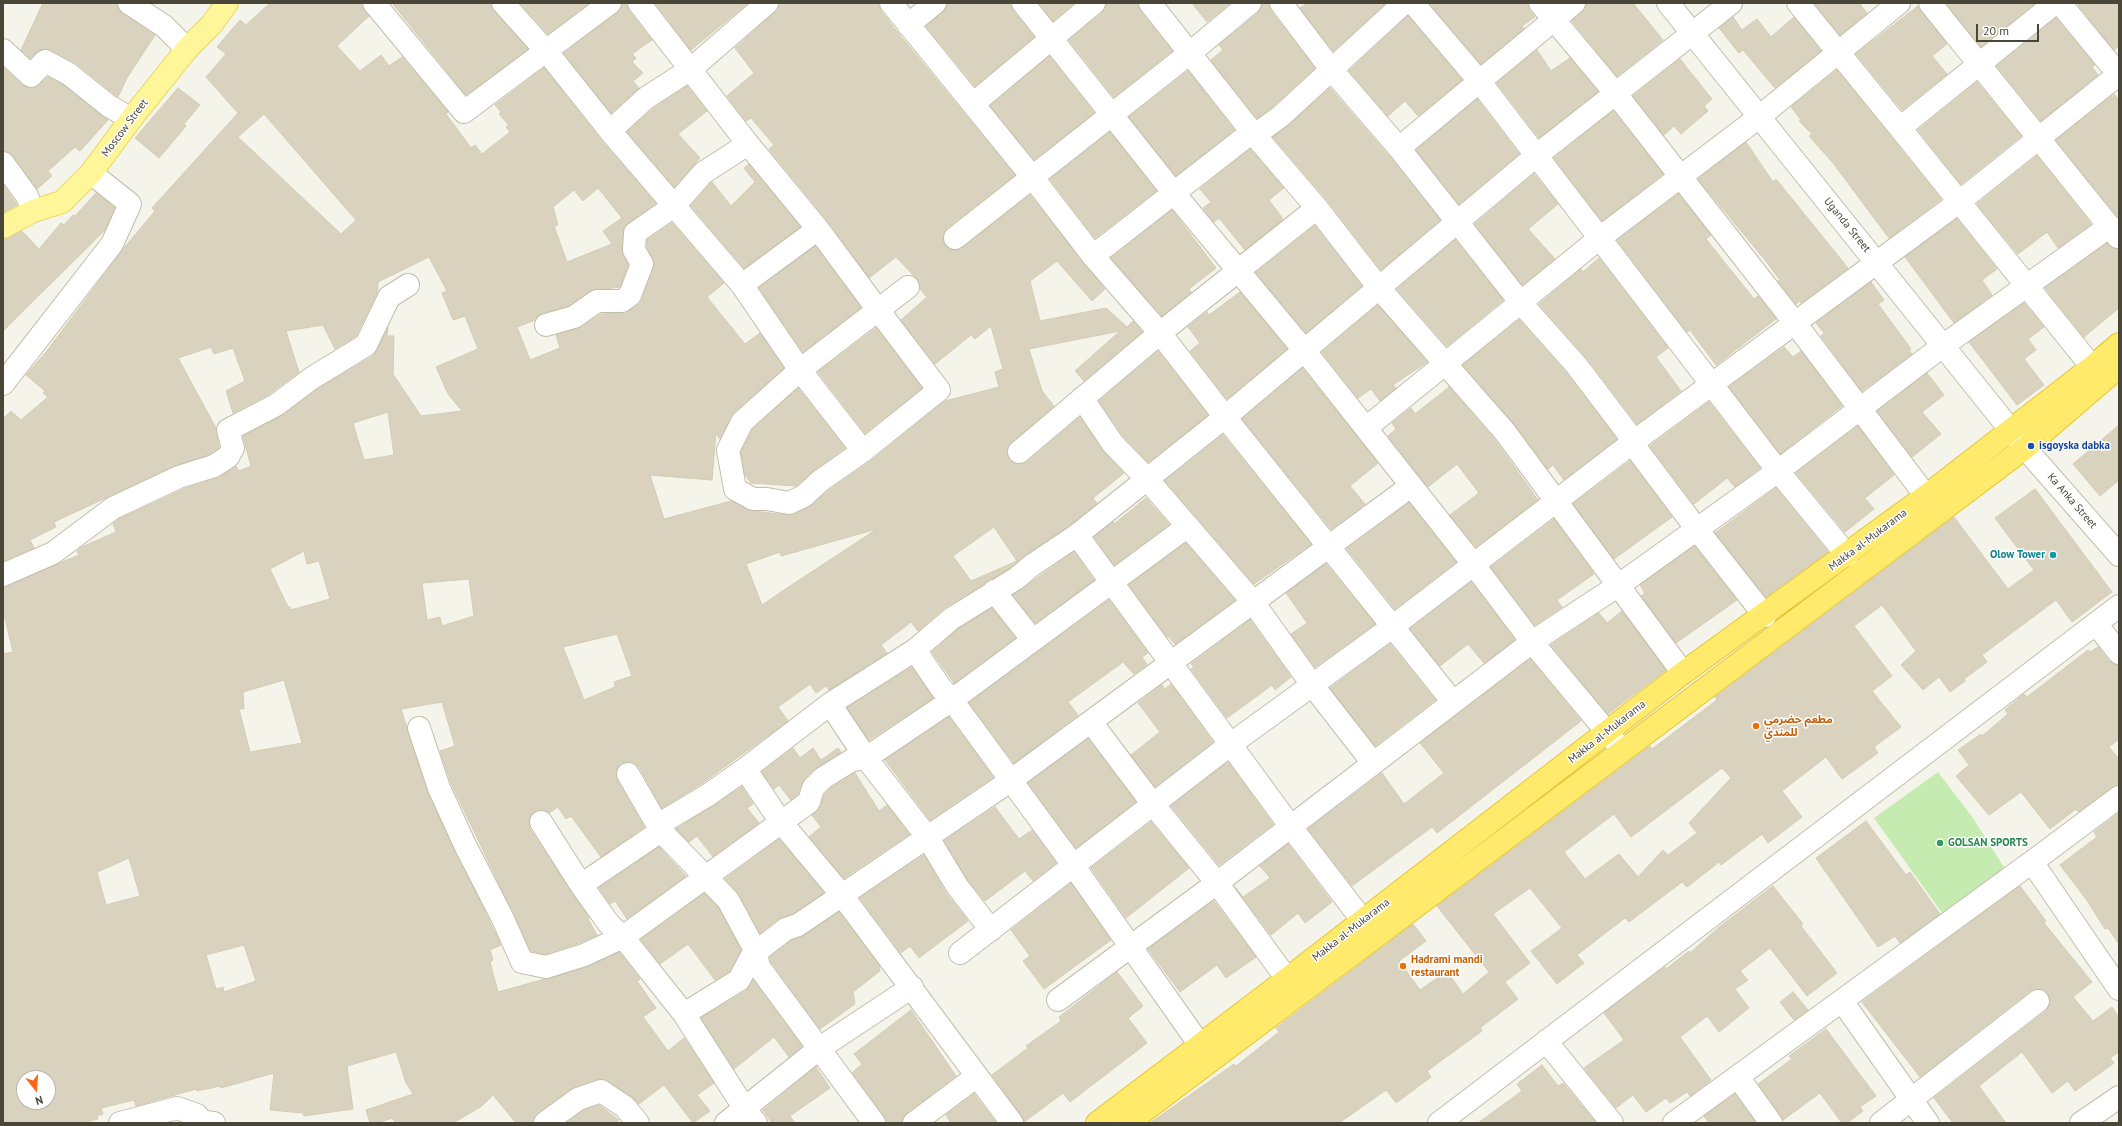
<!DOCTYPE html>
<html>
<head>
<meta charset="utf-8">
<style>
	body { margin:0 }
	#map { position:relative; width:2122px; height:1126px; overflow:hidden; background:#f5f4ea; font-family:"PT Sans",sans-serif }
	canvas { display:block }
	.frame { position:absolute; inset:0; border:4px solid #4a4637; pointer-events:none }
	.north { position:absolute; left:16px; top:1070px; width:40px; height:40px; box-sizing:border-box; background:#fff; border:1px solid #b7b5af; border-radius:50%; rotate:163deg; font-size:11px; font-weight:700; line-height:16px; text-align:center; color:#4a4637 }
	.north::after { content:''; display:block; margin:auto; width:14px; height:18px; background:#ff6517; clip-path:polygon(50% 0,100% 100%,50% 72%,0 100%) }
	.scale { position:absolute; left:1976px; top:24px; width:63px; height:18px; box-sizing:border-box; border:2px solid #4a4637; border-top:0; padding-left:5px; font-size:12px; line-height:14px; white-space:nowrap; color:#4a4637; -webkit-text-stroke:3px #fff; paint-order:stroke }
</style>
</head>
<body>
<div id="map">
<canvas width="2122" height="1126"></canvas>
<div class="frame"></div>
<div class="north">N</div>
<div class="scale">20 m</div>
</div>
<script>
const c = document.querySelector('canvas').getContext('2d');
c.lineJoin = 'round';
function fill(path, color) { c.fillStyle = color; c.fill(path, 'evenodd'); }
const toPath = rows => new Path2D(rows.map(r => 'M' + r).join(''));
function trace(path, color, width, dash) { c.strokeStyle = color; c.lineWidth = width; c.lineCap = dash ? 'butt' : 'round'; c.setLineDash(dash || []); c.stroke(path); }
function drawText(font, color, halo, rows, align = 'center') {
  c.font = font + ' "PT Sans","Noto Sans Arabic",sans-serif'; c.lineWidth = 3; c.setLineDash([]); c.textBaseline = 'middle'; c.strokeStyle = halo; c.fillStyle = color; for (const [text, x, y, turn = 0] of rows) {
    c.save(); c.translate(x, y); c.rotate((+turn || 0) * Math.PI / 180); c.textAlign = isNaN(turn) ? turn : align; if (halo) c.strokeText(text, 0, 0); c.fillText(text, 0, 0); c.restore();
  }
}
const green = toPath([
	[1938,772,1973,818,2005,869,1942,913,1874,818]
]);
const building = toPath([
	[43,3,117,3,118,9,122,13,155,35,127,78,118,97,77,64,51,50,40,50,30,58,21,50,43,3],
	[270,3,361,3,369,16,337,46,360,71,381,55,389,66,402,57,448,112,446,114,471,148,475,145,482,154,510,132,506,127,509,125,499,114,501,112,495,105,544,68,600,139,656,203,624,227,622,250,628,265,620,287,590,291,569,306,543,313,535,320,517,327,530,360,560,348,556,335,581,327,601,314,622,313,638,305,642,300,654,263,647,247,647,240,672,223,724,283,707,297,745,344,760,333,784,368,733,413,720,439,716,433,712,480,650,475,664,519,731,501,753,511,787,515,794,514,812,505,828,491,871,461,945,401,999,387,995,372,1003,369,991,326,975,339,971,335,935,364,901,320,927,297,920,289,918,280,896,257,869,278,828,221,769,149,774,145,751,118,746,121,727,96,754,73,735,48,775,12,779,3,879,3,881,11,898,33,1015,175,947,228,943,239,945,246,956,250,962,248,1030,195,1105,289,1092,301,1057,261,1030,281,1040,321,1106,308,1127,327,1133,321,1142,332,1084,381,1075,371,1120,331,1029,349,1042,391,1054,406,1011,443,1007,454,1009,460,1015,464,1027,462,1080,417,1103,451,1124,473,1093,498,1097,503,1070,525,1024,556,1010,568,944,608,918,631,911,622,881,645,887,653,829,690,826,686,816,693,810,684,778,707,788,721,701,784,662,808,639,767,628,762,621,763,617,768,617,780,644,827,601,857,571,816,566,819,558,807,549,813,541,810,535,811,530,816,529,822,530,829,589,918,588,919,597,935,579,943,545,954,531,951,451,783,440,751,455,746,442,702,401,709,428,793,501,945,490,950,493,960,490,962,498,992,588,967,619,952,640,979,637,981,656,1008,643,1017,668,1051,684,1038,714,1083,697,1095,710,1111,693,1123,664,1085,639,1104,632,1097,602,1079,571,1089,538,1113,533,1123,516,1123,493,1095,482,1106,453,1123,396,1123,392,1118,377,1123,370,1123,366,1110,413,1094,406,1083,396,1052,347,1066,353,1109,304,1116,303,1113,270,1110,274,1073,221,1088,220,1086,197,1091,196,1089,136,1106,134,1100,101,1108,103,1114,97,1116,98,1119,82,1123,3,1123,3,654,13,652,3,610,3,587,79,555,77,551,82,547,116,532,113,524,119,519,184,489,218,478,236,466,239,471,251,466,243,436,282,416,319,388,373,356,377,350,388,327,387,336,394,336,393,374,421,416,462,411,448,394,436,367,478,349,465,316,453,320,442,293,447,291,429,257,378,282,377,293,356,336,335,349,323,325,286,331,299,372,269,394,233,413,226,391,245,381,233,348,214,354,211,347,178,358,216,428,219,448,209,455,174,466,54,522,56,527,30,540,34,548,3,561,3,419,11,411,21,420,48,397,43,393,45,391,26,375,46,352,124,248,155,211,152,208,238,113,206,77,226,54,217,47,240,20,246,25,270,3],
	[264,114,356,220,341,234,238,137,264,114],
	[598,188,622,218,603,231,612,244,567,262,554,226,558,225,553,207,574,190,583,201,598,188],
	[388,412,394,455,364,460,353,423,388,412],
	[994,527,1017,561,971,581,953,556,994,527],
	[877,529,784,590,762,605,746,564,780,552,781,556,877,529],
	[304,551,307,564,319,561,330,599,291,610,290,607,288,607,270,569,304,551],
	[469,579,474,616,442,626,440,617,427,620,422,583,469,579],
	[617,634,632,676,614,682,615,687,584,700,563,647,617,634],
	[284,680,302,743,250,752,239,709,244,709,243,692,284,680],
	[129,858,140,896,106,905,97,872,129,858],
	[244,945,256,981,224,992,223,987,216,989,206,955,244,945],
	[24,1078,48,1078,48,1102,24,1102,24,1078],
	[392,3,491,3,494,11,528,49,466,95,392,3],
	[520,3,589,3,548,34,520,3],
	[622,3,627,3,629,11,652,40,632,54,636,58,632,62,643,73,633,81,639,88,611,113,564,53,617,13,622,3],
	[655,3,748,3,691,50,655,3],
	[947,3,1011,3,1013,11,1034,37,975,86,926,26,943,12,947,3],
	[1039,3,1074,3,1053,21,1039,3],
	[1106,3,1138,3,1140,11,1172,51,1114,97,1069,40,1102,13,1106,3],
	[1192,3,1230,3,1207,22,1192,3],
	[1262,3,1269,3,1271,11,1315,68,1273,106,1257,118,1211,60,1223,50,1219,45,1258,13,1262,3],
	[1307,3,1386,3,1333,51,1300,8,1307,3],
	[1429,3,1528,3,1530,11,1535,17,1522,26,1524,29,1481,64,1429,3],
	[1586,3,1633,3,1663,40,1617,76,1572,21,1582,12,1586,3],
	[1814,3,1859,3,1867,13,1840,35,1814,3],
	[1946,3,2033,3,2034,4,1981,47,1946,3],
	[2080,3,2119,3,2119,46,2114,50,2078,5,2080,3],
	[1918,6,1947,44,1932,56,1947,74,1902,110,1856,54,1918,6],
	[1408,16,1462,80,1418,116,1405,101,1388,116,1349,71,1408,16],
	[1733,17,1742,30,1757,19,1771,37,1794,17,1821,51,1775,88,1743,50,1739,53,1719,28,1733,17],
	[2056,18,2095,65,2092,67,2098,75,2041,121,1997,66,2056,18],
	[1537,50,1551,71,1570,58,1598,92,1539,138,1497,83,1537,50],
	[1049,56,1094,113,1034,160,990,106,1049,56],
	[1680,59,1712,99,1704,106,1708,111,1681,134,1674,126,1664,135,1633,96,1680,59],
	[3,67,22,85,29,88,35,88,48,77,62,84,108,120,80,151,75,147,48,171,52,176,37,189,13,156,3,151,3,67],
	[1837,70,1941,199,1889,238,1833,163,1809,136,1812,134,1799,121,1801,120,1791,107,1837,70],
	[1188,71,1234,130,1176,176,1129,117,1188,71],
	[1977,82,2021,136,1961,184,1918,130,1977,82],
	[687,86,707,111,678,134,700,158,674,187,627,132,654,108,687,86],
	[178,88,200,105,184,124,186,126,159,158,135,138,178,88],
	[1330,88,1389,156,1440,220,1381,270,1327,200,1273,137,1289,125,1330,88],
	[2114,94,2119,100,2119,218,2056,140,2114,94],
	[1477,99,1519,154,1459,204,1416,150,1477,99],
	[1613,111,1663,174,1602,221,1554,158,1613,111],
	[1110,132,1156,191,1095,238,1050,179,1110,132],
	[1746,142,1773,182,1776,179,1848,268,1801,303,1800,301,1796,304,1778,281,1780,280,1765,260,1698,179,1746,142],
	[1250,149,1284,188,1269,200,1283,219,1245,250,1219,218,1214,222,1203,208,1211,202,1200,189,1250,149],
	[2037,156,2091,224,2058,248,2047,232,2018,254,1977,204,2037,156],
	[749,164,800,227,744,268,691,206,712,182,731,206,755,182,744,168,749,164],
	[1534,174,1558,204,1528,229,1555,259,1522,285,1475,224,1534,174],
	[3,184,17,205,3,213,3,184],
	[96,193,115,208,105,230,3,331,3,239,22,231,39,249,61,223,64,225,73,215,75,216,96,193],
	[1678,194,1711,235,1706,239,1754,299,1758,296,1776,319,1716,365,1690,330,1687,332,1617,240,1678,194],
	[1172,210,1216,268,1189,289,1191,292,1162,316,1111,258,1172,210],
	[1957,219,1997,269,1982,280,1992,295,1954,323,1905,257,1957,219],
	[1315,226,1362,286,1306,333,1256,273,1315,226],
	[1455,240,1503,300,1447,346,1397,289,1455,240],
	[2107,243,2113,248,2119,249,2119,308,2084,337,2045,288,2107,243],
	[815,246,861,308,803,352,759,288,815,246],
	[1599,258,1668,348,1656,357,1681,391,1637,424,1587,358,1539,304,1581,269,1583,272,1599,258],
	[1871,282,1884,300,1878,304,1911,349,1909,350,1912,354,1862,391,1821,336,1824,333,1816,323,1871,282],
	[1240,292,1287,349,1227,399,1190,351,1200,343,1188,327,1207,312,1209,315,1240,292],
	[2024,303,2044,327,2028,339,2036,350,2024,359,2044,385,2017,405,1969,342,2024,303],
	[1378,305,1427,362,1393,385,1396,388,1380,401,1371,389,1358,398,1322,352,1378,305],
	[1519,320,1567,374,1617,439,1564,480,1553,465,1548,469,1514,424,1463,365,1519,320],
	[876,328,922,388,865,433,818,372,876,328],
	[1784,347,1793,357,1801,351,1842,406,1780,454,1729,387,1784,347],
	[1158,351,1208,415,1148,462,1123,436,1099,401,1158,351],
	[1302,368,1378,463,1350,486,1365,504,1331,529,1242,419,1302,368],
	[1927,373,1944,395,1922,412,1941,434,1912,457,1877,411,1927,373],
	[1449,387,1495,440,1538,500,1476,547,1450,515,1479,493,1457,464,1428,487,1388,436,1396,429,1392,423,1411,408,1415,414,1449,387],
	[798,388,845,448,813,471,796,486,751,483,745,475,741,452,752,430,798,388],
	[1709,402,1760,468,1735,487,1727,478,1694,504,1650,446,1709,402],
	[2119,425,2119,480,2100,496,2073,464,2119,425],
	[1858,426,1894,475,1865,498,1874,509,1845,532,1796,473,1858,426],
	[1223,435,1311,544,1254,584,1165,481,1223,435],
	[1630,461,1672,517,1614,559,1573,504,1630,461],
	[1776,488,1828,552,1766,597,1715,533,1776,488],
	[2035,489,2112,592,2072,622,2056,600,1982,655,1987,662,1964,679,1965,681,1950,692,1939,677,1923,690,1901,665,1916,651,1882,605,1854,626,1892,676,1872,691,1901,727,1874,747,1878,753,1842,779,1826,757,1782,791,1802,817,1768,843,1762,834,1721,865,1719,862,1687,887,1682,882,1629,922,1625,918,1577,955,1584,963,1557,984,1531,951,1562,928,1530,888,1493,914,1530,963,1505,982,1518,999,1480,1028,1482,1031,1427,1071,1431,1077,1396,1103,1386,1090,1339,1123,1150,1123,1234,1064,1236,1066,1279,1032,1276,1028,1413,924,1426,941,1399,961,1420,990,1447,971,1463,994,1489,972,1437,906,1650,746,1652,749,1717,700,1715,697,1954,517,2008,589,2034,570,1995,518,2035,489],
	[1722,768,1731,778,1689,823,1697,833,1668,855,1663,850,1638,877,1619,854,1585,879,1564,852,1614,814,1631,837,1722,768],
	[1146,498,1169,524,1114,565,1094,537,1113,522,1114,524,1146,498],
	[1409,503,1456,562,1395,609,1347,549,1409,503],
	[1554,519,1594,574,1557,600,1562,607,1535,625,1491,567,1554,519],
	[1186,543,1235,600,1175,644,1168,636,1167,637,1129,585,1186,543],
	[1694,546,1737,600,1676,643,1641,596,1645,593,1640,585,1694,546],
	[1074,552,1094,580,1035,623,1013,595,1074,552],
	[1326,564,1375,624,1315,667,1291,634,1307,623,1286,593,1326,564],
	[1471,582,1515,640,1484,663,1468,644,1440,666,1410,629,1471,582],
	[1109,600,1148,653,1142,657,1147,664,1134,674,1123,662,1068,702,1078,715,1014,763,969,703,1109,600],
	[992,608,1015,638,954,683,932,652,958,629,992,608],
	[1622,611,1666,670,1608,714,1551,645,1599,613,1607,623,1622,611],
	[1250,620,1291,677,1275,690,1272,685,1227,718,1191,669,1194,667,1191,664,1250,620],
	[1390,644,1435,700,1375,746,1330,688,1390,644],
	[2098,647,2109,661,2119,665,2119,739,2109,747,2119,759,2119,785,2112,787,2078,812,2076,809,2050,829,2021,792,1989,815,1956,776,1969,765,1958,750,1981,734,1982,736,2008,714,2005,710,2024,694,2027,697,2088,650,2090,652,2098,647],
	[1530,659,1581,721,1437,833,1432,827,1352,886,1308,829,1382,773,1404,804,1444,773,1420,743,1530,659],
	[912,667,933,698,869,740,847,708,912,667],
	[1171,684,1213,742,1155,787,1131,755,1160,732,1138,703,1162,685,1165,689,1171,684],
	[949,717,993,777,930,820,885,760,949,717],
	[1088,739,1136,802,1076,848,1028,783,1088,739],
	[793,748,800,758,813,748,821,760,838,748,841,752,814,769,804,779,798,794,791,800,779,785,774,789,762,772,793,748],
	[1228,762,1273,824,1219,865,1171,806,1228,762],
	[855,773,879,811,887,805,909,834,844,878,809,837,821,827,812,815,821,806,824,795,831,788,855,773],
	[742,787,753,804,747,808,759,823,713,857,697,836,689,842,676,829,742,787],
	[995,807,1019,839,1032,830,1056,863,1033,881,1025,871,985,901,967,879,944,841,995,807],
	[2119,813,2119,944,2108,928,2105,929,2086,899,2060,865,2097,837,2094,832,2119,813],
	[1866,821,1906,875,1910,872,1940,914,1900,943,1895,936,1878,947,1816,858,1866,821],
	[1151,822,1189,868,1126,918,1091,868,1151,822],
	[779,839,824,893,792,914,778,919,760,933,739,894,725,879,779,839],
	[1288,844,1332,902,1305,923,1298,913,1271,935,1234,886,1243,897,1270,878,1260,866,1288,844],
	[659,847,686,876,627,919,615,901,610,904,599,888,659,847],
	[924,855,946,893,968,921,919,958,910,946,901,953,860,898,924,855],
	[1071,883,1111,940,1044,989,1023,961,1030,956,1011,930,1071,883],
	[1773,886,1803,924,1801,926,1837,973,1807,996,1770,948,1740,971,1748,980,1735,989,1749,1008,1719,1032,1707,1016,1680,1037,1711,1080,1690,1096,1687,1092,1670,1103,1666,1098,1646,1112,1633,1095,1616,1108,1584,1068,1624,1040,1604,1013,1665,967,1666,969,1689,951,1690,953,1718,928,1773,886],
	[2020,886,2046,921,2044,923,2092,982,2073,997,2093,1021,2112,1007,2119,1018,2119,1052,2110,1058,2114,1063,2075,1091,2068,1081,2052,1093,2022,1052,1979,1086,2006,1123,1953,1123,1934,1098,2046,1011,2050,1005,2048,994,2042,989,2036,989,2030,991,1920,1077,1862,1002,2020,886],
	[704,893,718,907,741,950,730,971,715,980,688,944,660,964,641,939,704,893],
	[1214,901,1256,957,1226,978,1217,965,1180,992,1148,949,1214,901],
	[839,912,879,965,880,971,853,992,855,1004,820,1029,771,962,770,957,792,940,805,935,839,912],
	[1117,972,1143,1006,1128,1018,1147,1043,1070,1102,1063,1093,1024,1122,1022,1116,992,1075,1028,1048,1026,1046,1061,1021,1059,1017,1117,972],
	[753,980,802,1046,789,1057,774,1037,734,1069,701,1018,746,991,753,980],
	[1793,992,1808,1010,1794,1020,1780,1002,1793,992],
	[911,1010,956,1076,907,1113,901,1123,887,1123,884,1116,852,1073,862,1064,854,1054,911,1010],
	[1826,1029,1876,1096,1860,1107,1863,1111,1847,1123,1842,1123,1820,1093,1783,1120,1758,1084,1792,1059,1789,1056,1826,1029],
	[1542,1065,1558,1086,1563,1083,1596,1123,1478,1123,1522,1091,1517,1084,1542,1065],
	[816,1067,830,1088,790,1116,795,1123,772,1123,763,1110,816,1067],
	[974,1094,996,1123,951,1123,946,1115,974,1094],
	[1735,1094,1756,1123,1709,1123,1704,1116,1735,1094],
	[599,1105,619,1120,615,1123,566,1123,584,1110,599,1105]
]);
const minor = toPath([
	[129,3,164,26,187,49],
	[374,3,464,112,610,3],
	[503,3,547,52,610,131,742,285,800,370,863,451],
	[639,3,748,144,818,229,878,310,939,390,863,451,820,481,804,496,789,503,767,499,753,499,735,489,728,450,742,422,800,370,878,310,908,287],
	[891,3,1033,178,1093,256,1160,333,1225,417,1453,702],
	[1023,3,1173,192,1304,350,1474,565,1532,642,1622,750],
	[1150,3,1252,132,1317,208,1379,288,1505,432,1683,673],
	[1281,3,1331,69,1399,148,1521,303,1577,366,1627,432,1632,443,1696,528,1765,616],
	[1413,3,1480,82,1778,471,1847,555],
	[1540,3,1616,94,1795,323,1926,496],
	[1668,3,2025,448,2119,555],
	[1798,3,1900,128,2092,367],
	[1930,3,2118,237],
	[2060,3,2119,75],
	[908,25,935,3],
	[3,50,31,76,45,61,69,74,109,106,131,119],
	[973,104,1094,3],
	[1900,128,2055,3],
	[610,131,646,98,691,69,767,3],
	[1399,148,1574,3],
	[3,163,27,196,33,211],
	[955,238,1190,53,1250,3],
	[1093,256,1252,132,1262,130,1281,116,1404,3],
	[742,285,818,229],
	[546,325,574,317,597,301,622,301,630,295,642,264,634,250,635,233,674,206,703,173,748,144],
	[3,384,112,244,130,204,91,173],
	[1082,398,1113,444,1147,479,1253,602,1313,686,1373,763],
	[1366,428,1601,237,1759,117,1899,3],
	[1019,452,1160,333,1317,208],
	[1077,535,1291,827,1363,921],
	[3,575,53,553,113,508,179,477,214,466,228,457,233,448,228,430,276,405,312,378,366,345,389,297,408,285],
	[994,591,1032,639],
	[2096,624,2119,653],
	[915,650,941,688,952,700,1073,865,1200,1045],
	[830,704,866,758,928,838,957,886,991,930],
	[1091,722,1152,803,1217,883,1287,979],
	[419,728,439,788,465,845,503,919,522,962,546,967,584,955,623,937,809,802,813,788,823,778,852,760,866,758,952,700,1188,526],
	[745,769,781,822,841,894,1012,1123],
	[628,774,661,831,728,900,755,950,759,967,874,1123],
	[541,822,581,885,609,924,623,937,684,1014,745,1109,756,1123],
	[2032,862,2119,989],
	[581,885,661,831,666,820,708,795,745,769,830,704,915,650,951,619,1017,578,1031,566,1077,535,1225,417,1537,155,1731,3],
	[960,953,1231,744,1392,627,1632,443,1959,202,2119,74],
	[1058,1000,1217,883,1532,642,1619,585,1778,471,1944,345,2110,226],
	[1842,1001,1928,1123],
	[684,1014,739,980,755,950,760,949,786,929,798,925,1010,781,1411,486],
	[1546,1041,1612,1123],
	[1738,1077,1771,1123],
	[120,1123,177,1108,197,1115,201,1121,214,1123],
	[545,1123,578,1099,601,1091,625,1107,638,1123],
	[726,1123,820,1048,912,987],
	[914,1123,977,1076],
	[1439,1123,2119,606],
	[1674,1123,2032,862,2119,797],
	[1881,1123,2038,1001],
	[2081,1123,2119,1097]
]);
const major = toPath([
	[3,227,33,211,62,202,91,173,131,119,187,49,212,24,227,3]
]);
const highway = toPath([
	[1097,1123,1287,979,1683,673,1926,496,2092,367,2119,344],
	[1128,1123,2025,448,2119,367]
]);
const markers = [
	[2031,446,4,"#1a4fb4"],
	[2053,555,4,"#0f9aa8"],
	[1756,726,4,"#e8710a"],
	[1940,843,4,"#2e9e5b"],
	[1403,966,4,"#e8710a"]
];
const streetNames = [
	["Moscow Street",125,128,-53],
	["Uganda Street",1847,225,51],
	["Ka Anka Street",2072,501,49],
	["Makka al-Mukarama",1868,540,-37],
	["Makka al-Mukarama",1607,732,-38],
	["Makka al-Mukarama",1351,930,-38]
];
const transitNames = [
	["isgoyska dabka",2039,446]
];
const cultureNames = [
	["Olow Tower",2045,555]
];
const foodNames = [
	["مطعم حضرمي",1764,720],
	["للمندي",1764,733],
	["Hadrami mandi",1411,960],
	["restaurant",1411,973]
];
const leisureNames = [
	["GOLSAN SPORTS",1948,843]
];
fill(green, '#c6ebb1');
fill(building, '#d8d2be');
trace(building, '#d3ccb1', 1);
trace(minor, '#c2beab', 24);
trace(major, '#e9da63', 24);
trace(highway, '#e5c534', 24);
trace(minor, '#fff', 22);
trace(major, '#fff599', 22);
trace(highway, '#ffea6b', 22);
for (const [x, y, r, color] of markers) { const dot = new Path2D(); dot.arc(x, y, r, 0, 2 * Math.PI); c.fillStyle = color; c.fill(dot); trace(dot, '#fff', 1.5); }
drawText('11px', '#4a4637', '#fff', streetNames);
drawText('bold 11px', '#164399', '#fff', transitNames, 'left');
drawText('bold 11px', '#0d838f', '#fff', cultureNames, 'right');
drawText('bold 11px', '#c56008', '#fff', foodNames, 'left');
drawText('bold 11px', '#27864d', '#fff', leisureNames, 'left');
</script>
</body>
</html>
